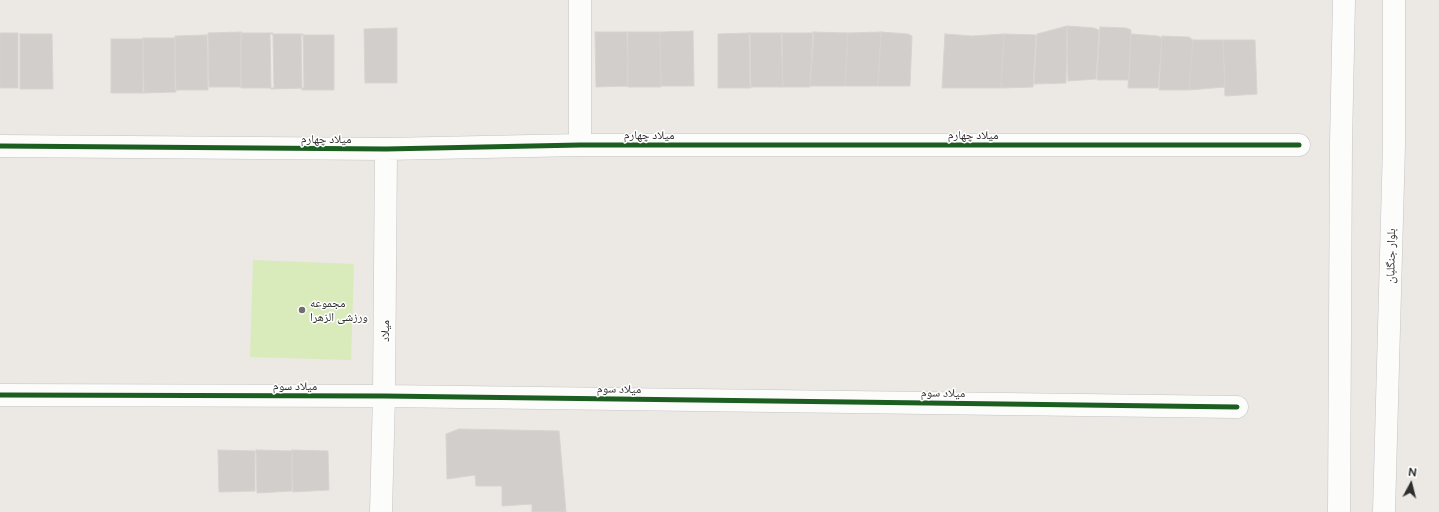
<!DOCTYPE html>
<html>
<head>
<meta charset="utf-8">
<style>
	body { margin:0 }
	#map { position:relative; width:1439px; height:512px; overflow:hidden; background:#ece8e4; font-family:"Public Sans",sans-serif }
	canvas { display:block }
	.north { position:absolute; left:1391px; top:464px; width:40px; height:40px; -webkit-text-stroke:3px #fff; paint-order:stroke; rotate:7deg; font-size:11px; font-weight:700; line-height:16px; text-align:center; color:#2e2e2e }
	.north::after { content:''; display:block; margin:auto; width:14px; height:18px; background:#2e2e2e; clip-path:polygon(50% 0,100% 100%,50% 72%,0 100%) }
</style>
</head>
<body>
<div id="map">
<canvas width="1439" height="512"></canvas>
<div class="north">N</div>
</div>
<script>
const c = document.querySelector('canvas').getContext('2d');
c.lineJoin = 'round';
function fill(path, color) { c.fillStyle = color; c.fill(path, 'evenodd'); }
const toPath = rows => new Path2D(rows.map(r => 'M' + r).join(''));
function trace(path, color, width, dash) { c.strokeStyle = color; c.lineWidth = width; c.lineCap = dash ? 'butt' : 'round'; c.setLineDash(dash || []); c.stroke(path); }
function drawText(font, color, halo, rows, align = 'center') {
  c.font = font + ' "Public Sans","Noto Naskh Arabic",sans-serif'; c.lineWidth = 3; c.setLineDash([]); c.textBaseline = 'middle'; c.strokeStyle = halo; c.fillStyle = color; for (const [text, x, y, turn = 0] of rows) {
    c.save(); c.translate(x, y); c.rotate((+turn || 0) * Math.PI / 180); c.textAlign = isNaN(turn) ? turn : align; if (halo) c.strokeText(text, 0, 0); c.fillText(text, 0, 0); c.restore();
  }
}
const pitch = toPath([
	[253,260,354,264,351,360,250,357]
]);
const building = toPath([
	[1067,26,1094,28,1099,30,1096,79,1068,81,1067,26],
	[1067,26,1066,83,1034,84,1037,34,1067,26],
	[1100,27,1126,28,1131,30,1129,80,1097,80,1100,27],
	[397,28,397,83,365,83,364,29,397,28],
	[693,31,694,86,661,86,660,32,693,31],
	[241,32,241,87,209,87,208,33,241,32],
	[595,32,628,32,628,86,596,87,595,32],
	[627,32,660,32,661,87,628,87,627,32],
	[813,32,848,33,845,86,810,86,813,32],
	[881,32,908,34,912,36,910,86,878,86,881,32],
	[881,32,878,86,845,86,848,33,881,32],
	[0,33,18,33,18,88,0,88,0,33],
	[241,33,273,33,274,88,241,88,241,33],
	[749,33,782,33,783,87,750,87,749,33],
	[750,33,751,88,718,88,718,34,750,33],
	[781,33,814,33,810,87,783,87,781,33],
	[20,34,52,34,53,89,20,89,20,34],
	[270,34,303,34,304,88,271,89,270,34],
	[945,34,972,36,1004,34,1001,88,942,88,945,34],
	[1004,34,1036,35,1033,87,1001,88,1004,34],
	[1131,34,1158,36,1162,38,1158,88,1128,88,1131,34],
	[207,35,208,90,175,90,175,36,207,35],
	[301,35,334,35,334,90,302,90,301,35],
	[1162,36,1189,37,1193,40,1189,90,1159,90,1162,36],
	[143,38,175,38,176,92,143,93,143,38],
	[111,39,143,39,144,93,111,93,111,39],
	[1193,40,1223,40,1225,87,1189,90,1193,40],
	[1223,40,1255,40,1257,94,1225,96,1223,40],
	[459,429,559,431,566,512,532,512,532,504,502,506,502,486,476,486,475,475,447,479,446,434,459,429],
	[218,450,255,451,255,491,219,492,218,450],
	[256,450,292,451,292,491,257,493,256,450],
	[292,450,328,451,329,490,293,492,292,450]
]);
const street = toPath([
	[580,145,580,0],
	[0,146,386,149,580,145,1299,145],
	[0,395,384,396,1237,407],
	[381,512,384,396,386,149]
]);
const secondary = toPath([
	[1339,512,1341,144,1344,0],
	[1384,512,1394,145,1394,0]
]);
const cycleway = toPath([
	[0,146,386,149,580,145,1299,145],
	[0,395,384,396,1237,407]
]);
const markers = [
	[302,310,4,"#706f6e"]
];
const streetNames = [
	["میلاد چهارم",649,135],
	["میلاد چهارم",973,135],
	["میلاد چهارم",326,139],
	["بلوار جنگلبان",1391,256,-89],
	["میلاد",385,331,-90],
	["میلاد سوم",295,386],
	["میلاد سوم",619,389,1],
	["میلاد سوم",943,393,1]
];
const poiNames = [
	["مجموعه",310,303],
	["ورزشی الزهرا",310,317]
];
fill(pitch, '#d9eabb');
fill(building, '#d1cecb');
trace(building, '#d7d4d0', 1);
trace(street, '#c5c4c5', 23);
trace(secondary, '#c5c4c5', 23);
trace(street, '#fcfcfb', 22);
trace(secondary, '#fcfcfb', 22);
trace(cycleway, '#1b5e20', 5);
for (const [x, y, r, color] of markers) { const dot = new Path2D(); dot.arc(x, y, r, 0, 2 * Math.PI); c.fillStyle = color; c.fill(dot); trace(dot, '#fff', 1.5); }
drawText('12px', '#2e2e2e', '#fff', streetNames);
drawText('12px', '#2e2e2e', '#fff', poiNames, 'left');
</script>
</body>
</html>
